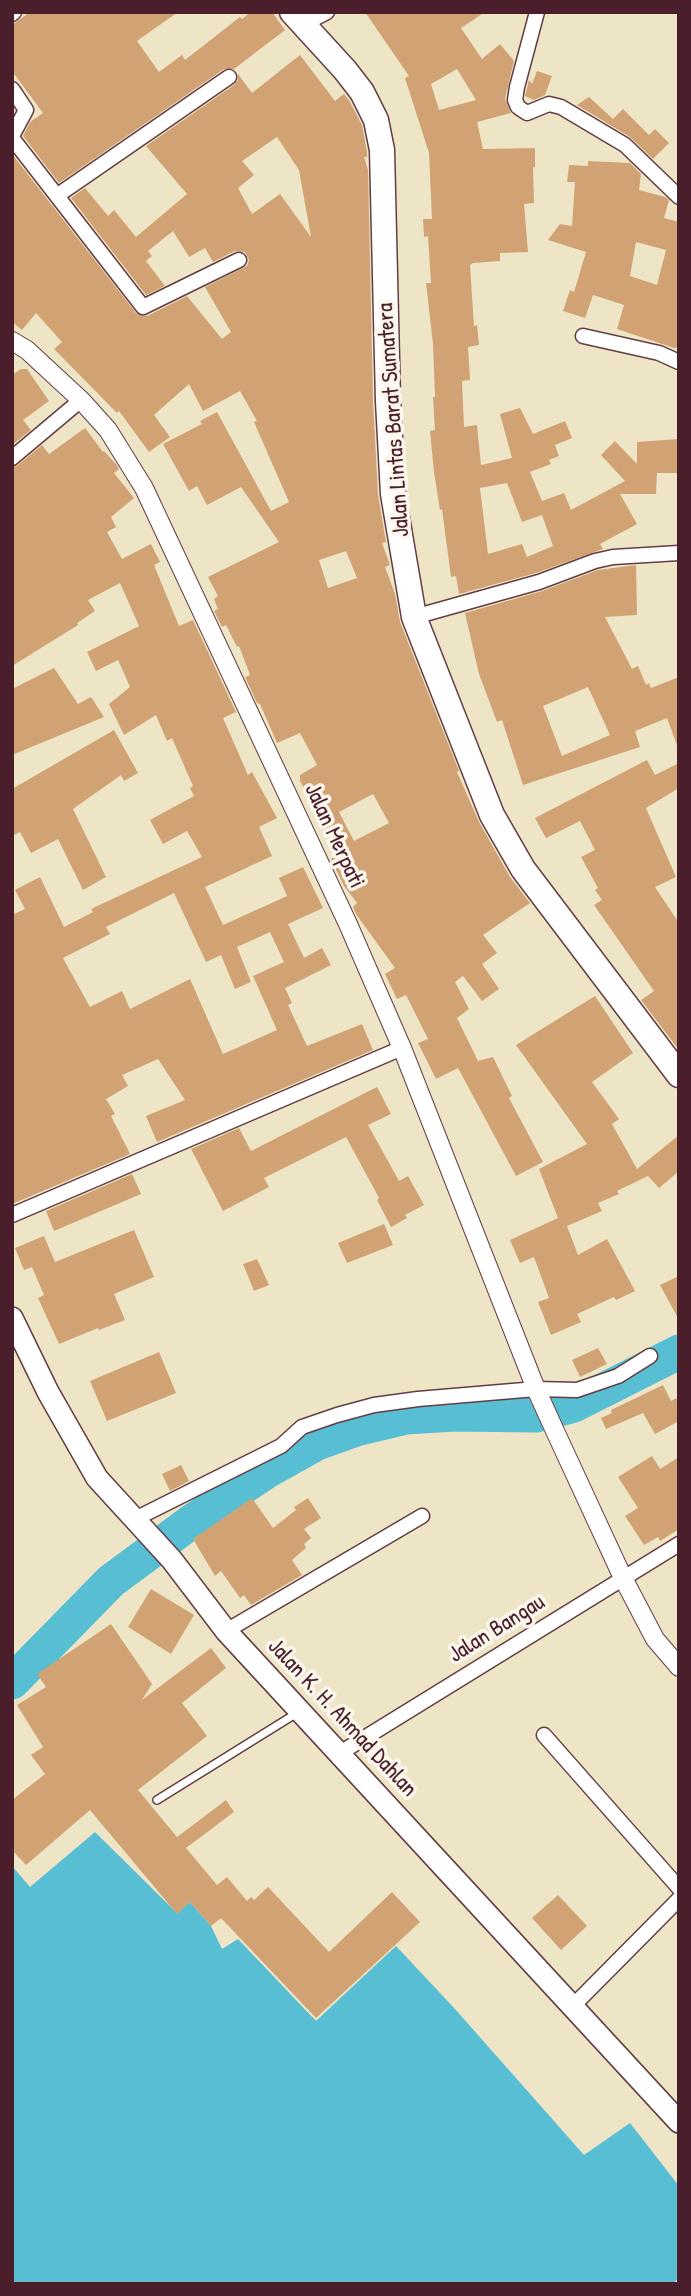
<!DOCTYPE html>
<html>
<head>
<meta charset="utf-8">
<style>
	body { margin:0 }
	#map { position:relative; width:691px; height:2296px; overflow:hidden; background:#eee5c7; font-family:"Patrick Hand",sans-serif }
	canvas { display:block }
	.frame { position:absolute; inset:0; border:14px solid #4a1f2b; pointer-events:none }
</style>
</head>
<body>
<div id="map">
<canvas width="691" height="2296"></canvas>
<div class="frame"></div>
</div>
<script>
const c = document.querySelector('canvas').getContext('2d');
c.lineJoin = 'round';
function fill(path, color) { c.fillStyle = color; c.fill(path, 'evenodd'); }
const toPath = rows => new Path2D(rows.map(r => 'M' + r).join(''));
function trace(path, color, width, dash) { c.strokeStyle = color; c.lineWidth = width; c.lineCap = dash ? 'butt' : 'round'; c.setLineDash(dash || []); c.stroke(path); }
function drawText(font, color, halo, rows, align = 'center') {
  c.font = font + ' "Patrick Hand",sans-serif'; c.lineWidth = 7; c.setLineDash([]); c.textBaseline = 'middle'; c.strokeStyle = halo; c.fillStyle = color; for (const [text, x, y, turn = 0] of rows) {
    c.save(); c.translate(x, y); c.rotate((+turn || 0) * Math.PI / 180); c.textAlign = isNaN(turn) ? turn : align; if (halo) c.strokeText(text, 0, 0); c.fillText(text, 0, 0); c.restore();
  }
}
const water = toPath([
	[95,1832,177,1913,190,1902,211,1926,222,1949,238,1939,316,2021,396,1946,455,2009,584,2155,630,2123,679,2186,679,2278,672,2284,12,2284,12,1866,30,1887]
]);
const river = toPath([
	[12,1682,111,1581,191,1522,267,1471,317,1443,356,1429,406,1417,454,1414,536,1415,574,1405,679,1352]
]);
const building = toPath([
	[30,12,178,12,137,41,159,72,182,55,185,60,240,17,242,19,251,12,272,12,285,30,234,69,224,69,59,183,23,136,30,122,43,113,12,71,12,25],
	[365,12,485,12,461,28,482,59,500,44,514,61,505,99,511,113,477,122,483,149,535,148,535,167,533,167,534,203,524,204,528,252,500,253,500,261,473,263,470,265,474,326,477,325,479,345,468,347,470,380,462,381,464,427,477,425,481,465,512,458,500,414,520,408,533,434,565,421,572,438,555,445,559,456,549,460,551,464,530,472,542,501,564,493,571,510,625,481,601,455,615,441,637,464,637,442,679,439,679,473,657,473,656,494,620,494,637,524,600,544,603,549,536,573,459,594,456,576,451,577,442,509,440,510,434,472,430,431,435,430,433,397,435,397,433,344,426,283,431,283,428,236,424,237,423,219,432,219,429,153,405,78,409,76],
	[457,69,476,100,439,110,431,84],
	[507,483,522,522,542,515,553,546,527,557,522,544,488,554,480,488],
	[300,55,335,101,344,94,349,100,362,125,367,152,367,157,364,157,368,170,373,401,378,495,386,542,382,543,390,565,385,567,395,594,400,622,459,771,457,772,479,822,510,877,530,903,483,935,497,953,482,964,499,989,482,1001,463,976,455,982,469,1009,457,1018,478,1061,493,1057,512,1096,509,1098,543,1162,516,1176,458,1068,436,1079,418,1043,428,1039,406,995,397,999,385,974,395,968,356,914,353,907,357,903,344,886,331,859,339,854,300,781,300,775,317,765,300,733,277,743,260,704,257,703,245,677,250,675,239,646,237,647,226,625,222,627,214,611,218,609,214,599,218,596,208,577,279,542,241,487,207,505,197,486,189,491,163,444,202,424,200,421,217,412,271,511,289,502,254,422,257,421,240,391,203,411,189,384,154,415,170,437,149,452,119,411,117,413,54,349,62,342,36,313,22,330,12,322,12,154,136,313,147,316,187,296,222,339,231,332,205,287,247,266,249,260,245,252,235,251,213,262,205,248,189,257,173,231,148,251,152,256,146,261,165,286,146,295,71,198,85,188,108,216,114,210,136,237,187,194,146,146,234,85,238,80,238,74,252,93],
	[277,137,299,170,311,237,280,194,252,214,238,188,254,175,242,161],
	[346,551,357,578,328,588,319,560],
	[373,794,389,823,354,841,339,812],
	[537,71,552,76,545,95,534,100,525,96,529,80,532,84],
	[589,97,613,119,623,109,649,135,655,129,669,143,653,159,630,137,577,105],
	[588,161,630,163,641,174,639,190,665,197,669,200,664,218,679,222,679,347,674,348,617,329,624,305,593,295,585,318,563,311,570,290,574,292,586,252,548,240,560,224,572,226,575,182,567,182,569,165,588,166],
	[636,242,666,250,657,285,630,276],
	[21,369,27,369,49,401,23,420,31,430,12,445,12,375],
	[85,428,103,452,104,451,116,464,119,469,114,473,134,498,111,517,116,527,107,532,122,559,151,544,160,562,154,565,179,626,193,620,236,712,223,718,248,775,252,772,277,818,259,827,272,856,205,887,223,925,287,896,279,878,303,867,323,908,288,924,304,958,322,948,331,965,285,988,292,1003,288,1005,307,1046,362,1024,373,1050,157,1142,146,1116,185,1100,158,1059,122,1075,128,1086,106,1099,115,1114,111,1116,130,1154,12,1204,12,915,25,909,15,890,40,877,64,927,93,912,91,909,202,857,187,831,163,844,150,820,194,796,190,788,193,786,172,738,167,741,156,715,124,735,109,704,130,687,118,660,96,671,87,652,139,626,120,583,88,600,95,611,77,623,78,625,12,666,12,467,18,465,42,445,49,454],
	[174,893,206,962,221,955,235,989,251,982,237,947,270,932,284,962,253,976,277,1030,223,1054,190,979,130,1009,122,991,90,1007,63,958,110,934,106,927],
	[636,565,637,615,605,617,632,669,638,666,646,685,649,683,651,688,679,677,679,745,677,745,667,718,635,731,640,747,523,785,502,720,497,722,479,674,465,613,542,591,598,570],
	[588,687,610,735,562,756,543,706],
	[54,668,78,704,91,697,104,717,12,755,12,689],
	[114,730,138,773,124,781,121,775,73,809,106,877,83,890,58,839,31,853,20,832,12,836,12,789],
	[647,760,655,775,679,763,679,788,646,808,676,877,655,887,679,923,679,1050,641,1000,654,991,594,905,602,900,595,890,598,888,581,857,595,850,580,821,546,838,535,818],
	[595,996,633,1053,592,1082,619,1119,612,1124,637,1169,679,1135,679,1171,659,1188,648,1176,617,1191,619,1194,598,1203,602,1211,567,1226,578,1255,607,1239,635,1291,616,1300,614,1297,577,1314,581,1322,551,1335,538,1302,549,1298,534,1257,520,1263,510,1240,558,1218,539,1169,587,1144,516,1045],
	[377,1087,391,1114,368,1125,399,1181,408,1176,424,1205,405,1215,407,1218,391,1227,377,1200,379,1198,346,1137,264,1178,269,1187,223,1211,191,1149,239,1128,251,1151],
	[132,1174,141,1194,54,1231,46,1211],
	[384,1224,393,1245,347,1263,338,1243],
	[134,1230,154,1277,114,1294,125,1320,99,1330,98,1328,59,1344,38,1298,44,1295,32,1267,24,1270,15,1248,44,1236,55,1262],
	[257,1259,269,1285,254,1291,243,1264],
	[679,1276,679,1320,660,1285],
	[598,1348,607,1364,580,1377,572,1360],
	[159,1352,176,1393,107,1421,90,1381],
	[663,1385,671,1401,679,1397,679,1421,655,1434,643,1413,606,1429,601,1418,612,1413,611,1410],
	[652,1456,660,1469,679,1457,679,1529,660,1541,658,1537,644,1545,625,1516,638,1508,618,1477],
	[181,1465,189,1481,170,1491,162,1474],
	[252,1498,273,1528,296,1510,294,1507,308,1498,321,1518,304,1529,311,1538,304,1544,306,1548,292,1560,302,1575,251,1605,244,1595,240,1598,221,1571,215,1576,193,1539],
	[151,1589,194,1615,171,1654,128,1627],
	[111,1624,152,1684,142,1700,211,1648,226,1668,182,1703,207,1736,138,1790,177,1837,226,1800,234,1812,186,1848,217,1885,227,1877,247,1901,251,1897,254,1900,268,1887,329,1952,392,1892,420,1922,316,2018,221,1918,211,1926,190,1902,177,1914,90,1810,26,1865,12,1850,12,1800,45,1774,31,1755,43,1747,17,1705,46,1687,37,1674],
	[558,1895,587,1926,561,1950,532,1918]
]);
const service = toPath([
	[157,1800,297,1713]
]);
const minor = toPath([
	[537,12,517,87,515,100,518,107,527,113,549,104,561,107,625,145,679,197],
	[12,14,14,12],
	[304,24,327,12],
	[12,89,26,110,12,136],
	[12,138,143,307,239,260],
	[58,195,229,77],
	[583,336,659,353,679,362],
	[12,458,81,400],
	[414,617,539,582,595,561,613,557,679,553],
	[12,1215,402,1048],
	[135,1519,281,1446,302,1427,337,1415,374,1405,418,1399,536,1389,577,1390,618,1376,650,1356],
	[226,1631,422,1516],
	[544,1735,679,1888],
	[340,1753,679,1544],
	[572,2007,679,1899]
]);
const tertiary = toPath([
	[12,341,27,350,81,400,108,430,144,488,348,924,402,1048,536,1389,555,1431,623,1578,655,1639,679,1667]
]);
const secondary = toPath([
	[12,1318,48,1392,97,1478,172,1560,226,1631,679,2122]
]);
const trunk = toPath([
	[292,12,345,70,362,92,376,120,382,150,388,401,393,494,414,617,492,815,523,869,679,1075]
]);
const streetNames = [
	["Jalan Lintas Barat Sumatera",394,420,-94],
	["Jalan Merpati",334,836,65],
	["Jalan Bangau",497,1629,-32],
	["Jalan K. H. Ahmad Dahlan",342,1718,47]
];
fill(water, '#57bed4');
trace(river, '#57bed4', 35);
fill(building, '#d1a374');
trace(service, '#633d42', 10);
trace(minor, '#633d42', 17);
trace(tertiary, '#633d42', 20);
trace(secondary, '#633d42', 24);
trace(trunk, '#633d42', 27);
trace(service, '#fff', 7);
trace(minor, '#fff', 14);
trace(tertiary, '#fff', 18);
trace(secondary, '#fff', 21);
trace(trunk, '#fff', 24);
drawText('23px', '#4a1f2b', '#fbf7ec', streetNames);
</script>
</body>
</html>
